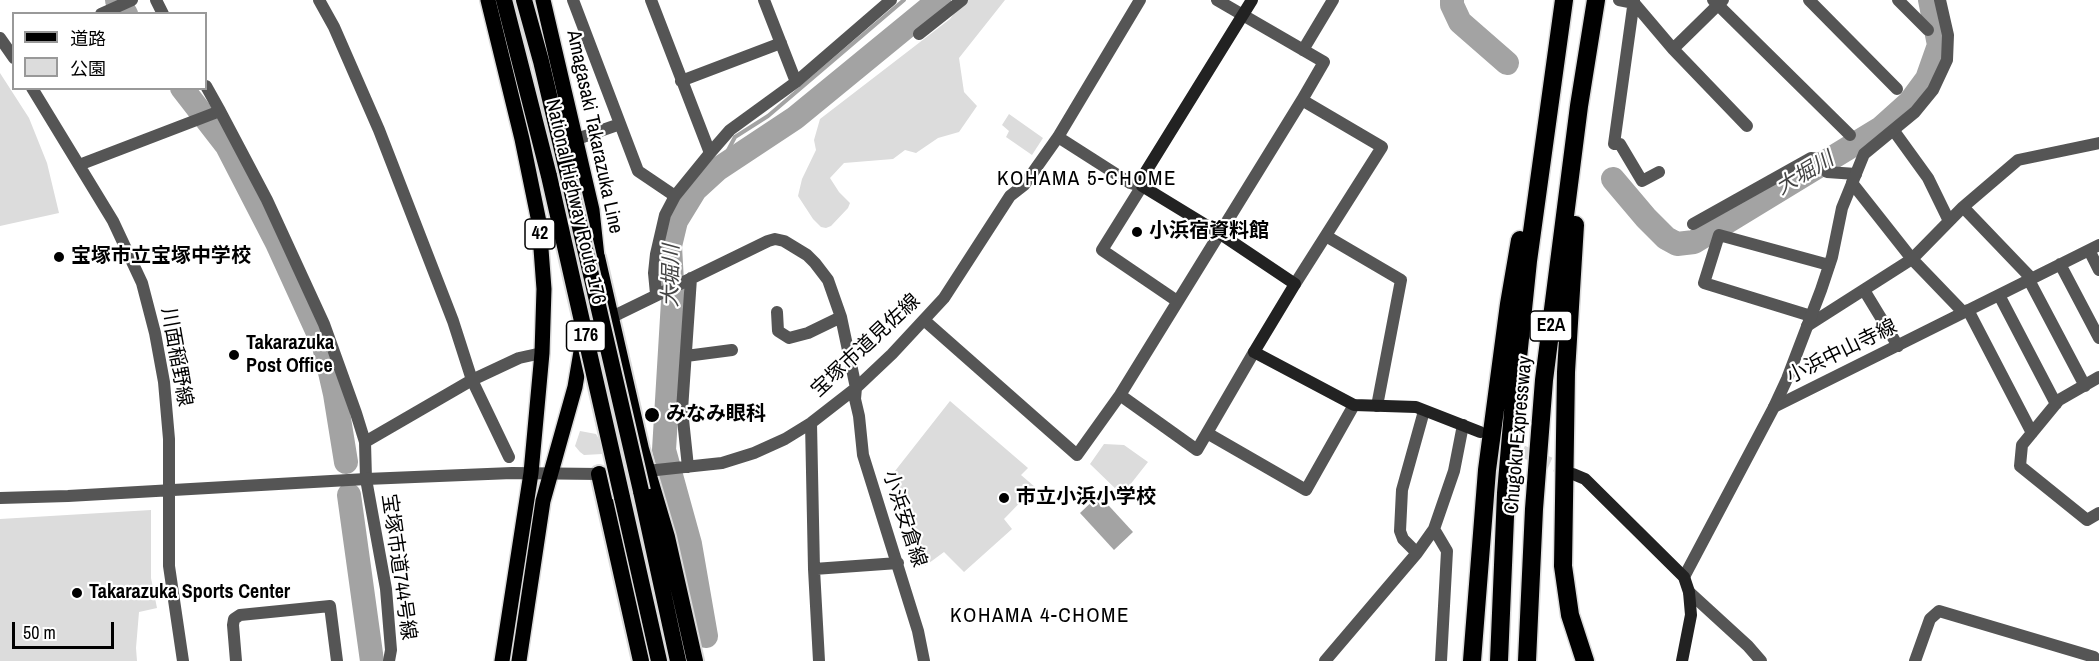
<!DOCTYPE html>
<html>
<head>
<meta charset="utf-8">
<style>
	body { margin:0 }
	#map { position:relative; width:2099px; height:661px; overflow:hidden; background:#fff; font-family:"Archivo Narrow","Noto Sans JP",sans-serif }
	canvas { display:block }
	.legend { position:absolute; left:12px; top:12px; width:195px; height:78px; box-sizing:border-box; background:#fff; border:2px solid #999; margin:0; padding:8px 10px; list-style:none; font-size:18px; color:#000 }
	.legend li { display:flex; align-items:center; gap:12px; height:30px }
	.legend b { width:30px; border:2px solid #999 }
	.scale { position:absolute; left:12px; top:622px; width:102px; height:27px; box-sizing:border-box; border:3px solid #000; border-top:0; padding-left:8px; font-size:18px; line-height:21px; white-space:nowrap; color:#000; -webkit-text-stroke:4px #fff; paint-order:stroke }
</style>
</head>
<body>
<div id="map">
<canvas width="2099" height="661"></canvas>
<ul class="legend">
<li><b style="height:8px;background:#000"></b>道路</li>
<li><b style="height:16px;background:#dcdcdc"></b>公園</li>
</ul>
<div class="scale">50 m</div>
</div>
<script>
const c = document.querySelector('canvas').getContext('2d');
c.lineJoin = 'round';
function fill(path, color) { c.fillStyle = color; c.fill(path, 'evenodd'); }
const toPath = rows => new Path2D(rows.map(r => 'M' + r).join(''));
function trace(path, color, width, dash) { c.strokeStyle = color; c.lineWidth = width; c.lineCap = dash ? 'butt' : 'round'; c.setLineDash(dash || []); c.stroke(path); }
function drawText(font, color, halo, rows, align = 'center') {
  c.font = font + ' "Archivo Narrow","Noto Sans JP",sans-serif'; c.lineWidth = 4.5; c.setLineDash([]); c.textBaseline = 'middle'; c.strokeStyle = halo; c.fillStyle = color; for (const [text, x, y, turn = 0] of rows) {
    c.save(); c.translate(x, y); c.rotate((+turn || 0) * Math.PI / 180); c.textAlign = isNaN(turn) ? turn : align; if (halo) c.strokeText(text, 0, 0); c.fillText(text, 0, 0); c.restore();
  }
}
const green = toPath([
	[964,0,1005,0,959,58,964,92,977,106,959,132,938,138,916,153,905,150,893,159,844,163,830,178,839,192,850,203,848,208,831,226,826,228,821,227,813,219,798,196,802,179,816,150,814,140,820,119,950,19],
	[0,73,29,118,47,163,59,213,0,226],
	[1009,114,1043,138,1032,155,1006,137,1009,131,1002,125],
	[950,401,1028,468,1021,475,1035,487,1004,519,1012,529,964,572,944,552,925,566,895,471],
	[580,431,596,434,600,441,602,454,584,455,580,452,575,446],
	[1104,444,1124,445,1148,462,1122,495,1090,464],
	[151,510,151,578,157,608,139,612,136,648,137,661,0,661,0,519]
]);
const water = toPath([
	[1099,495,1133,532,1114,550,1080,513]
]);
const stream = toPath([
	[718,169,735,137,768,116,904,0]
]);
const river = toPath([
	[117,0,126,14],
	[1452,0,1452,5,1460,22,1507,63],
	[182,88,227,146,277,243,324,346,335,394,346,462],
	[1613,179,1646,218,1666,238,1677,244,1694,242,1881,128,1910,102,1927,79,1939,45,1930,0],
	[349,495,372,661],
	[706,636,690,544,664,450,673,301,670,246,676,221,695,190,718,169,795,118,939,0]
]);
const secondaryTunnel = toPath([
	[1506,444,1570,472]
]);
const minor = toPath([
	[156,0,163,14],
	[319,0,334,27,379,130,453,321,472,380,509,457],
	[573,0,638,171,675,196],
	[651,0,710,153],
	[764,0,796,82],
	[1619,0,1634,3,1673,49,1747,126],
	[1634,0,1614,144,1620,144,1642,181,1659,172],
	[1713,0,1850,135],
	[1809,0,1897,89],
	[1898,0,1928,30],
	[101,14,132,0],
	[919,34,962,0],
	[0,38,14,58],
	[1673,49,1723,0],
	[1303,50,1333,0],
	[681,81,781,43],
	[32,88,113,221,142,283,155,333,164,382,169,439,169,490],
	[220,111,267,200,324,324,356,413,365,442,366,479,386,589,391,650,389,661],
	[1894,131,1928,178,1949,221],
	[1058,137,1130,183,1142,186,1102,250,1177,301],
	[577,139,620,124],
	[79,165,220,111,206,86],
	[1852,183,1912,259,1963,312],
	[1963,207,2032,279],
	[1693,224,1811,158,1819,159,1827,172,1856,174],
	[1326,236,1401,280,1377,406],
	[2089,250,2099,270],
	[2060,264,2099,338],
	[2029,280,2085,386],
	[1295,284,1382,147,1302,100],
	[1864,290,1898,346],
	[656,294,654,273,656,254,665,215,675,196,710,153,730,130,796,82,891,0],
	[1999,295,2056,404],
	[1968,310,2032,433],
	[777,312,778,331,789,338,808,333,841,317],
	[1811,316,1704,283,1719,235,1829,265],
	[612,317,768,241,775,239,784,241,807,255,815,263,828,280,841,317,856,388,855,399,859,416,863,455,918,631,924,661],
	[924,320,1077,455,1120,395,1302,100,1324,62,1217,0],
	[1807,326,1912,259,1963,207,2018,160,2099,143],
	[686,356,732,350],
	[2099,377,2059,400,2022,445,2020,466,2087,520,2099,513],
	[1120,395,1197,450,1254,352],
	[811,423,814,569,819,661],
	[1207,433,1306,490,1354,405],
	[365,442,472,380,519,358,542,353],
	[688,467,682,410,691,278],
	[647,471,722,463,754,453,785,439,811,423,856,388,892,354,944,298,1010,196,1024,185,1058,137,1140,0],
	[1417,553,1434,529],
	[814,569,898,563],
	[1684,577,1774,407,2099,245],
	[1689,592,1748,646,1761,661],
	[236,661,233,625,234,619,240,615,330,606,337,661],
	[1325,661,1417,553,1403,539,1400,531,1402,490,1424,411],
	[1441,661,1447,551,1434,529,1454,471,1463,425],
	[1915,661,1930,619,1939,611,2094,657,2096,661]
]);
const tertiary = toPath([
	[1774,407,1787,379,1821,290,1832,257,1842,208,1864,154,1915,112,1933,90,1947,60,1948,35,1940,0],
	[169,490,169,566,183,661],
	[0,498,68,496,366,479,512,473,599,474,642,471]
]);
const secondary = toPath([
	[1252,0,1145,173,1142,186,1219,233,1295,284,1254,352,1354,405,1416,407,1480,432],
	[1573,474,1585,479,1684,577,1689,592,1691,615,1682,661]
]);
const primary = toPath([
	[488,0,522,139,539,222,544,289,542,353,531,473,502,661],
	[519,661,543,501,575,387,597,257,592,210,543,0]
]);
const trunk = toPath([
	[504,0,549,176],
	[524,0,541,61,567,171],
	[597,257,641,449,667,537,695,661],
	[599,474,641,661],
	[641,491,678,661],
	[622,497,659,661]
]);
const motorway = toPath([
	[1575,225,1566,372,1563,566,1570,615,1585,661],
	[1472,661,1487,470,1509,304,1520,240],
	[1499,661,1506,493,1516,377,1528,261,1564,0],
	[1527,661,1534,509,1544,380,1579,106,1596,0]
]);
const trunkBridge = toPath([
	[567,171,641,491],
	[549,176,622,497]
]);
const markers = [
	[1137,232,6,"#000"],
	[59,257,6,"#000"],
	[234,355,6,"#000"],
	[652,415,8,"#000"],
	[1004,498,6,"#000"],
	[77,593,6,"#000"]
];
const shields = [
	[540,234,30],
	[1551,326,42],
	[586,336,39]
];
const shieldNames = [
	["42",540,234],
	["E2A",1551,326],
	["176",586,336]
];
const streetNames = [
	["Amagasaki Takarazuka Line",594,132,78],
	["National Highway Route 176",575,202,77],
	["宝塚市道見佐線",866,346,-43],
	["小浜中山寺線",1842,352,-26],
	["川面稲野線",176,357,80],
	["Chugoku Expressway",1519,435,-85],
	["小浜安倉線",904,519,72],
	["宝塚市道744号線",398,567,82]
];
const poiNames = [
	["小浜宿資料館",1149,232],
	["宝塚市立宝塚中学校",71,257],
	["Takarazuka",246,344],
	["Post Office",246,367],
	["みなみ眼科",666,415],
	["市立小浜小学校",1016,498],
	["Takarazuka Sports Center",89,593]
];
const waterNames = [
	["大堀川",1805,174,-31],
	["大堀川",672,276,-89]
];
const neighbourhoodNames = [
	["KOHAMA 5-CHOME",1087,179],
	["KOHAMA 4-CHOME",1040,616]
];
fill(green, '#dcdcdc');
fill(water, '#a3a3a3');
trace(stream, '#a3a3a3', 4);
trace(river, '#a3a3a3', 24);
trace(secondaryTunnel, '#d9d9d9', 12, [12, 6]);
trace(primary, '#dbdbdb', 18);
trace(trunk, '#dbdbdb', 20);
trace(motorway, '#dbdbdb', 21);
trace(minor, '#555', 12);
trace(tertiary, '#555', 12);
trace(secondary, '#222', 12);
trace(primary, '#000', 15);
trace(trunk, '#000', 16);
trace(motorway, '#000', 18);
trace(trunkBridge, '#dbdbdb', 20, []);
trace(trunkBridge, '#000', 16);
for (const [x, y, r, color] of markers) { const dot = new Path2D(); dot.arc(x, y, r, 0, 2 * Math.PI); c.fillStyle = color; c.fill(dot); trace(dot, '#fff', 2); }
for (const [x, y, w] of shields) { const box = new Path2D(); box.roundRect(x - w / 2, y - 15, w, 30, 4.5); c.fillStyle = '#fff'; c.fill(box); trace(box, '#000', 1.5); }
drawText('bold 18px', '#000', null, shieldNames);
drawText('20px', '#000', '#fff', streetNames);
drawText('bold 20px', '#000', '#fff', poiNames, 'left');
drawText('italic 21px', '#444', '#fff', waterNames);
c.letterSpacing = '1.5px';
drawText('21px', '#000', '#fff', neighbourhoodNames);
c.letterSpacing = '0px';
</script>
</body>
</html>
